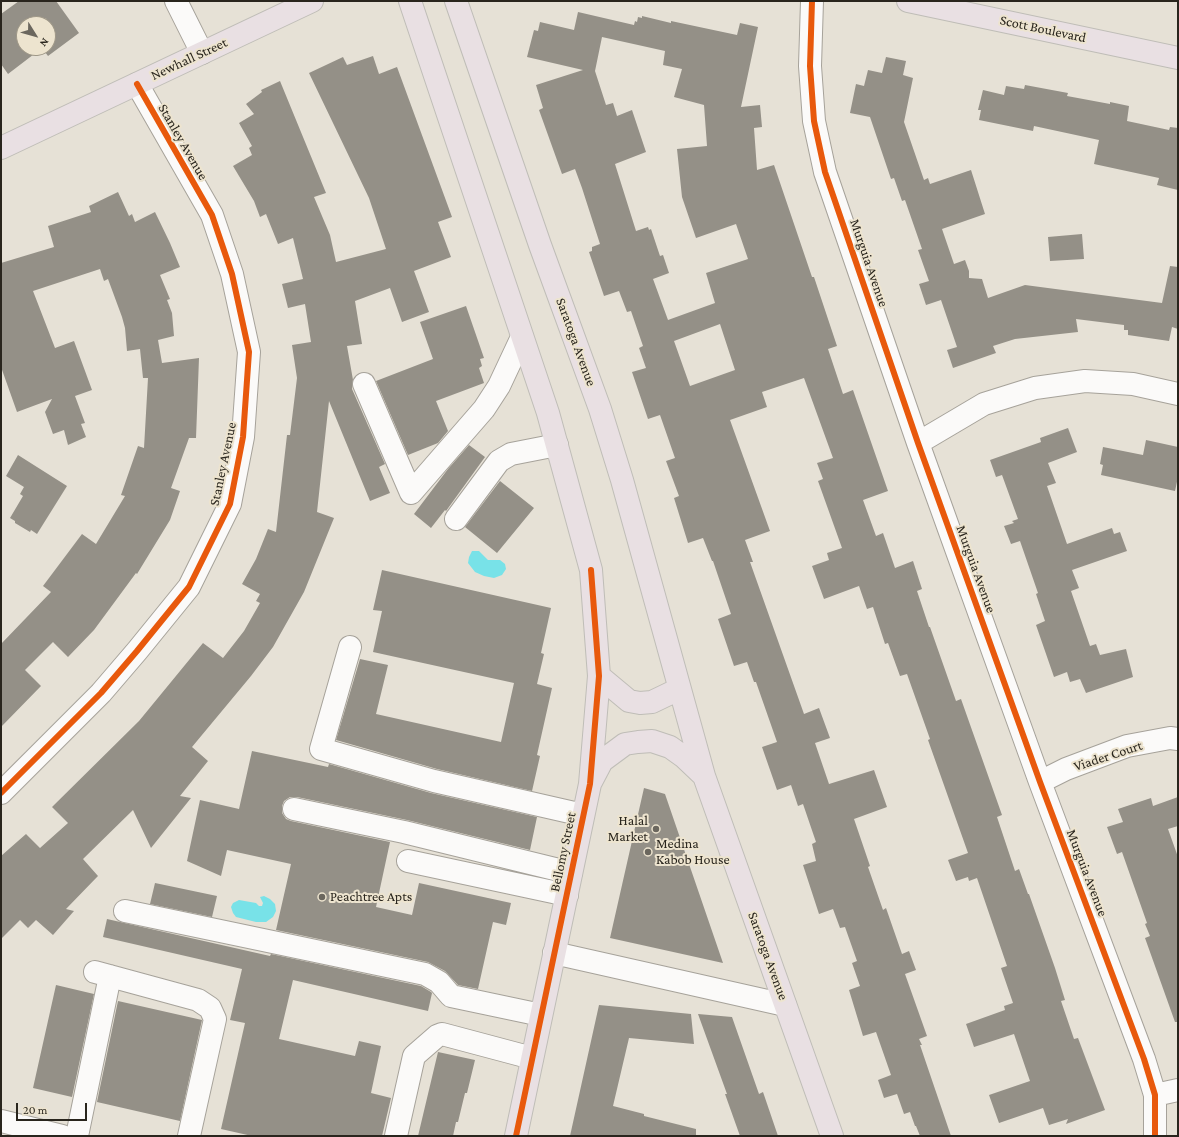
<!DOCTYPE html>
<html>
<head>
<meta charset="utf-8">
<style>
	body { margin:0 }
	#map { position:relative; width:1179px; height:1137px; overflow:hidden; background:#e6e1d6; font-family:"Crimson Pro",serif }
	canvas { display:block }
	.frame { position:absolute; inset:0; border:2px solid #29251d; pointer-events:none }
	.north { position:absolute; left:16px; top:16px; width:40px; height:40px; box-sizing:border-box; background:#ede4cf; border:1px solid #9f9888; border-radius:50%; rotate:127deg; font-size:11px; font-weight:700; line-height:16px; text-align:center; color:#29251d }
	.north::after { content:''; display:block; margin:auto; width:14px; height:18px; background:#6b675e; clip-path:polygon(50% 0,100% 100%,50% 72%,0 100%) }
	.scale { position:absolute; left:16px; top:1103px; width:71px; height:18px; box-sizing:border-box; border:2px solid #29251d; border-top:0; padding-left:5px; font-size:12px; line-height:14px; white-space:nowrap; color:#29251d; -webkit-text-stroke:3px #ede4cf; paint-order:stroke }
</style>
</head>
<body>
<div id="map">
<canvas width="1179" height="1137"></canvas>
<div class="frame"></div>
<div class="north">N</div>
<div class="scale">20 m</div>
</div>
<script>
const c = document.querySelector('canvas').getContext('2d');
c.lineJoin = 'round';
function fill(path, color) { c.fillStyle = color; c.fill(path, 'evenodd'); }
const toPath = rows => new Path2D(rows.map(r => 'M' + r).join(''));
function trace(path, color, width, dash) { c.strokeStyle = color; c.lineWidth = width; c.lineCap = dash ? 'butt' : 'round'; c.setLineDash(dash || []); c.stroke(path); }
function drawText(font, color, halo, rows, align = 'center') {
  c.font = font + ' "Crimson Pro",serif'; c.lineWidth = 4; c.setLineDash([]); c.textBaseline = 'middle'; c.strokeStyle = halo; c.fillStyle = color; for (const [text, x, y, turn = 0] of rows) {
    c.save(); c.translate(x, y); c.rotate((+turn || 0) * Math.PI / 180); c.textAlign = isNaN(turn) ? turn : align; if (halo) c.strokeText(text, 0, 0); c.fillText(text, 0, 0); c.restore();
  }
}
const water = toPath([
	[472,551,479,551,488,560,500,560,505,564,506,569,502,575,494,578,484,576,475,572,468,563,469,557],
	[264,896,270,899,275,904,276,911,273,917,266,922,256,922,236,917,233,913,231,907,233,903,239,900,256,903,259,906,262,906,263,903,260,897]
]);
const building = toPath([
	[19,1,56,1,79,33,48,56,42,48,8,74,1,64,1,14],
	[24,24,48,24,48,48,24,48],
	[578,12,634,25,635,21,637,22,638,17,642,18,642,16,671,23,671,21,737,35,740,23,758,27,741,107,760,105,762,127,754,128,757,170,774,165,812,277,814,277,837,346,828,349,843,394,853,390,888,491,863,500,876,536,883,533,895,568,913,561,922,589,917,591,929,627,930,627,956,701,961,699,1002,815,997,817,1015,871,1019,869,1028,894,1029,894,1055,968,1065,1000,1061,1001,1074,1039,1078,1038,1105,1110,1066,1124,1068,1119,1049,1125,1043,1108,999,1123,989,1095,1030,1081,1014,1034,974,1047,966,1024,1005,1010,1004,1006,1013,1003,1001,968,1007,966,977,878,969,881,968,877,956,881,948,860,968,853,928,740,930,739,907,674,900,676,888,643,885,644,873,607,867,609,859,586,824,599,812,566,829,560,827,553,842,548,818,481,823,479,817,463,833,458,804,378,762,392,767,407,730,420,770,531,745,540,753,562,750,562,804,714,819,708,830,738,815,743,829,784,874,770,887,807,854,819,870,866,868,867,883,910,886,908,902,954,909,951,916,970,905,974,927,1036,919,1039,922,1045,920,1045,951,1136,920,1136,916,1126,915,1126,910,1112,904,1114,897,1094,884,1098,878,1080,891,1075,876,1032,863,1036,849,990,860,986,852,963,857,961,845,927,840,928,833,909,819,914,803,865,816,861,812,844,816,842,803,804,798,806,791,785,777,790,762,747,777,742,756,682,754,682,747,662,734,666,718,619,731,614,713,561,712,561,703,538,688,543,674,498,679,496,666,461,675,458,660,415,648,419,632,372,646,368,639,348,643,346,631,311,627,312,619,291,604,296,589,252,592,251,592,247,600,244,582,188,575,169,562,174,539,110,543,108,536,85,583,70,527,57,534,30,538,31,540,22,574,30],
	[602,37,665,51,663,65,682,69,674,97,704,105,707,146,677,149,682,197,696,238,736,224,748,259,706,273,715,303,668,320,653,279,669,273,663,255,660,256,651,229,649,230,648,227,636,231,615,164,646,152,632,110,617,116,613,103,606,105,595,71],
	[720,324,735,370,690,386,674,341],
	[373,56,379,74,397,67,452,217,438,222,451,257,414,271,429,312,402,322,390,288,355,301,362,344,347,346,353,380,352,389,385,464,379,467,390,493,370,501,329,401,317,512,334,518,304,592,273,647,251,676,192,747,208,761,180,796,191,798,151,848,133,810,83,859,98,876,66,909,74,911,53,935,36,920,28,928,20,920,1,939,1,856,26,834,40,848,68,823,52,807,139,721,203,643,223,658,244,631,260,603,256,601,260,594,242,584,256,559,268,529,276,532,287,435,290,435,297,378,292,345,311,342,305,304,288,308,282,284,303,279,293,238,278,244,266,214,260,217,254,201,233,166,252,155,249,148,252,146,239,123,254,114,246,104,262,92,261,90,280,81,326,193,314,197,330,235,336,262,386,249,369,198,309,73,343,57,347,65],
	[886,57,906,61,903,75,913,78,904,122,924,180,928,178,930,184,971,170,985,214,942,229,954,264,965,260,969,271,969,278,982,279,988,298,1025,285,1162,303,1170,266,1178,267,1178,329,1172,327,1169,341,1128,335,1128,330,1124,330,1124,325,1076,319,1078,332,1015,339,993,346,996,353,953,368,947,350,957,347,941,300,926,305,919,284,929,281,918,250,922,249,905,200,902,201,894,178,891,179,870,117,850,113,856,84,864,86,868,70,882,73],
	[1025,85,1068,93,1067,96,1110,104,1110,102,1129,106,1127,121,1169,130,1170,127,1178,128,1178,190,1157,185,1159,178,1094,164,1099,140,1034,126,1033,131,979,120,981,110,978,110,983,90,1004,95,1006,86,1024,89],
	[118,192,129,216,132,214,135,222,155,212,170,243,180,267,160,275,170,299,167,300,172,313,174,336,158,340,162,363,199,358,196,438,189,438,171,488,180,491,170,520,137,574,136,573,94,630,68,657,53,642,25,670,41,686,1,727,1,644,51,592,43,586,82,534,96,544,125,496,121,495,138,446,144,448,148,378,143,378,140,349,127,351,125,328,122,317,108,279,104,281,100,269,33,291,55,348,74,341,92,390,75,396,85,423,81,424,86,437,68,445,64,430,53,434,45,412,52,399,17,412,1,367,1,263,54,247,48,226,91,212,89,206],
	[1082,234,1084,259,1050,261,1048,237],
	[466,306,484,358,480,359,482,366,479,368,484,383,436,401,448,431,438,443,408,455,376,381,433,359,420,322],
	[1068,428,1077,452,1048,463,1056,483,1047,486,1067,544,1112,528,1114,534,1120,532,1127,551,1072,570,1079,588,1071,591,1090,646,1096,644,1100,655,1126,649,1133,677,1086,693,1080,679,1070,682,1067,672,1054,677,1036,625,1045,621,1036,594,1038,593,1020,541,1011,544,1004,526,1014,523,1012,521,1018,519,1002,475,996,477,990,460,1041,442,1040,438],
	[1146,440,1178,447,1178,477,1175,491,1101,475,1103,465,1100,464,1103,447,1143,455],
	[469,445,485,457,446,511,445,510,431,528,414,514,448,469],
	[18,455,67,486,37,534,31,530,30,532,15,523,15,521,10,518,23,496,20,494,24,487,6,476],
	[500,481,534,508,497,553,465,527],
	[382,570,551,608,541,653,544,654,537,684,552,688,537,755,540,756,532,791,437,769,336,740,360,659,388,665,376,714,501,742,514,683,373,652,382,611,373,610],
	[252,751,328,767,329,764,431,793,537,817,530,850,407,820,297,797,290,797,284,801,282,806,282,813,286,819,291,821,390,842,376,907,412,915,419,883,511,903,506,925,493,922,478,989,458,985,445,971,428,962,276,930,291,864,227,850,221,876,187,861,200,800,239,809],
	[644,788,665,794,723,963,610,938],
	[1178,797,1178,826,1168,829,1178,857,1178,1022,1175,1022,1145,938,1150,936,1145,924,1147,923,1122,852,1117,854,1107,827,1123,822,1118,809,1151,798,1153,806],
	[155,883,217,896,212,917,150,904],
	[107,919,270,956,271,954,421,986,431,992,432,993,428,1011,293,980,279,1039,355,1056,359,1041,381,1046,371,1093,391,1098,382,1136,252,1136,221,1129,245,1023,230,1020,242,969,103,937],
	[56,985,94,994,72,1097,33,1088],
	[118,1001,202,1020,180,1121,97,1102],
	[599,1005,691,1014,694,1044,629,1038,613,1106,644,1114,644,1116,696,1129,696,1136,570,1136],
	[698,1014,732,1017,759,1094,763,1092,778,1136,740,1136,725,1094,727,1094],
	[438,1052,475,1060,467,1093,465,1093,458,1122,456,1122,453,1136,418,1136]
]);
const minor = toPath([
	[176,1,202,53],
	[812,1,810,66,814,121,825,172,918,443,1040,782,1144,1059,1155,1095,1155,1136],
	[364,384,411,493,484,409,499,386,522,337],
	[918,443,984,404,1035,388,1085,381,1133,384,1178,394],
	[456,519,499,461,511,454,557,445],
	[350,647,321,749,434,781,583,815],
	[1040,782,1066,769,1127,746,1170,738,1178,739],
	[1,793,101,693,137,651,189,587,230,504,243,437,249,352,232,274,212,215,137,84],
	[294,809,404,832,571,873],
	[408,861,567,895],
	[125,911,425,974,439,982,451,996,541,1015],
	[554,953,785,1005],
	[95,972,198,1000,210,1008,215,1019,189,1136],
	[1155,1095,1178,1090],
	[1,1121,62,1136],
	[77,1136,110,976],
	[396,1136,414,1056,437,1036,442,1034,532,1058]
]);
const major = toPath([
	[410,1,548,413,591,570,599,676,590,784,516,1136],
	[456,1,540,245,600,409,622,480,704,776,832,1136],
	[908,1,1178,58],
	[1,148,312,1],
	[599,676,629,701,640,703,652,702,679,689],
	[591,782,602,761,625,744,638,742,652,741,670,747,684,757,704,776]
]);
const cycleway = toPath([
	[812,1,810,66,814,121,825,172,918,443,1040,782,1144,1059,1155,1095,1155,1136],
	[1,793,101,693,137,651,189,587,230,504,243,437,249,352,232,274,212,215,137,84],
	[516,1136,590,784,599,676,591,570]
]);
const markers = [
	[656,829,4,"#6b675e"],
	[648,852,4,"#6b675e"],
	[322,897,4,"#6b675e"]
];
const streetNames = [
	["Scott Boulevard",1043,29,12],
	["Newhall Street",189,59,-25],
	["Stanley Avenue",183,142,60],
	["Murguia Avenue",869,263,71],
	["Saratoga Avenue",576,342,70],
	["Stanley Avenue",223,464,-78],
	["Murguia Avenue",976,569,70],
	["Viader Court",1108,756,-18],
	["Bellomy Street",563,852,-78],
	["Murguia Avenue",1087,873,69],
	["Saratoga Avenue",768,956,70]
];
const poiNames = [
	["Halal",648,821,"right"],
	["Market",648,837,"right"],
	["Medina",656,844],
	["Kabob House",656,860],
	["Peachtree Apts",330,897]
];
fill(water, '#78e2e8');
fill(building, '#949087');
trace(minor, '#a6a29a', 24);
trace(major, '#bfbdb7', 24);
trace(minor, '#fbfaf9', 22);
trace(major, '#e9e0e3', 22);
trace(cycleway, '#e8590c', 6);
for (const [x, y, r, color] of markers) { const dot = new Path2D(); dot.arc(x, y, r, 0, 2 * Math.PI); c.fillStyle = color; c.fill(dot); trace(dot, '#ede4cf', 1.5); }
drawText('14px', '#29251d', '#ede4cf', streetNames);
drawText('14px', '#29251d', '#ede4cf', poiNames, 'left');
</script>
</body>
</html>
